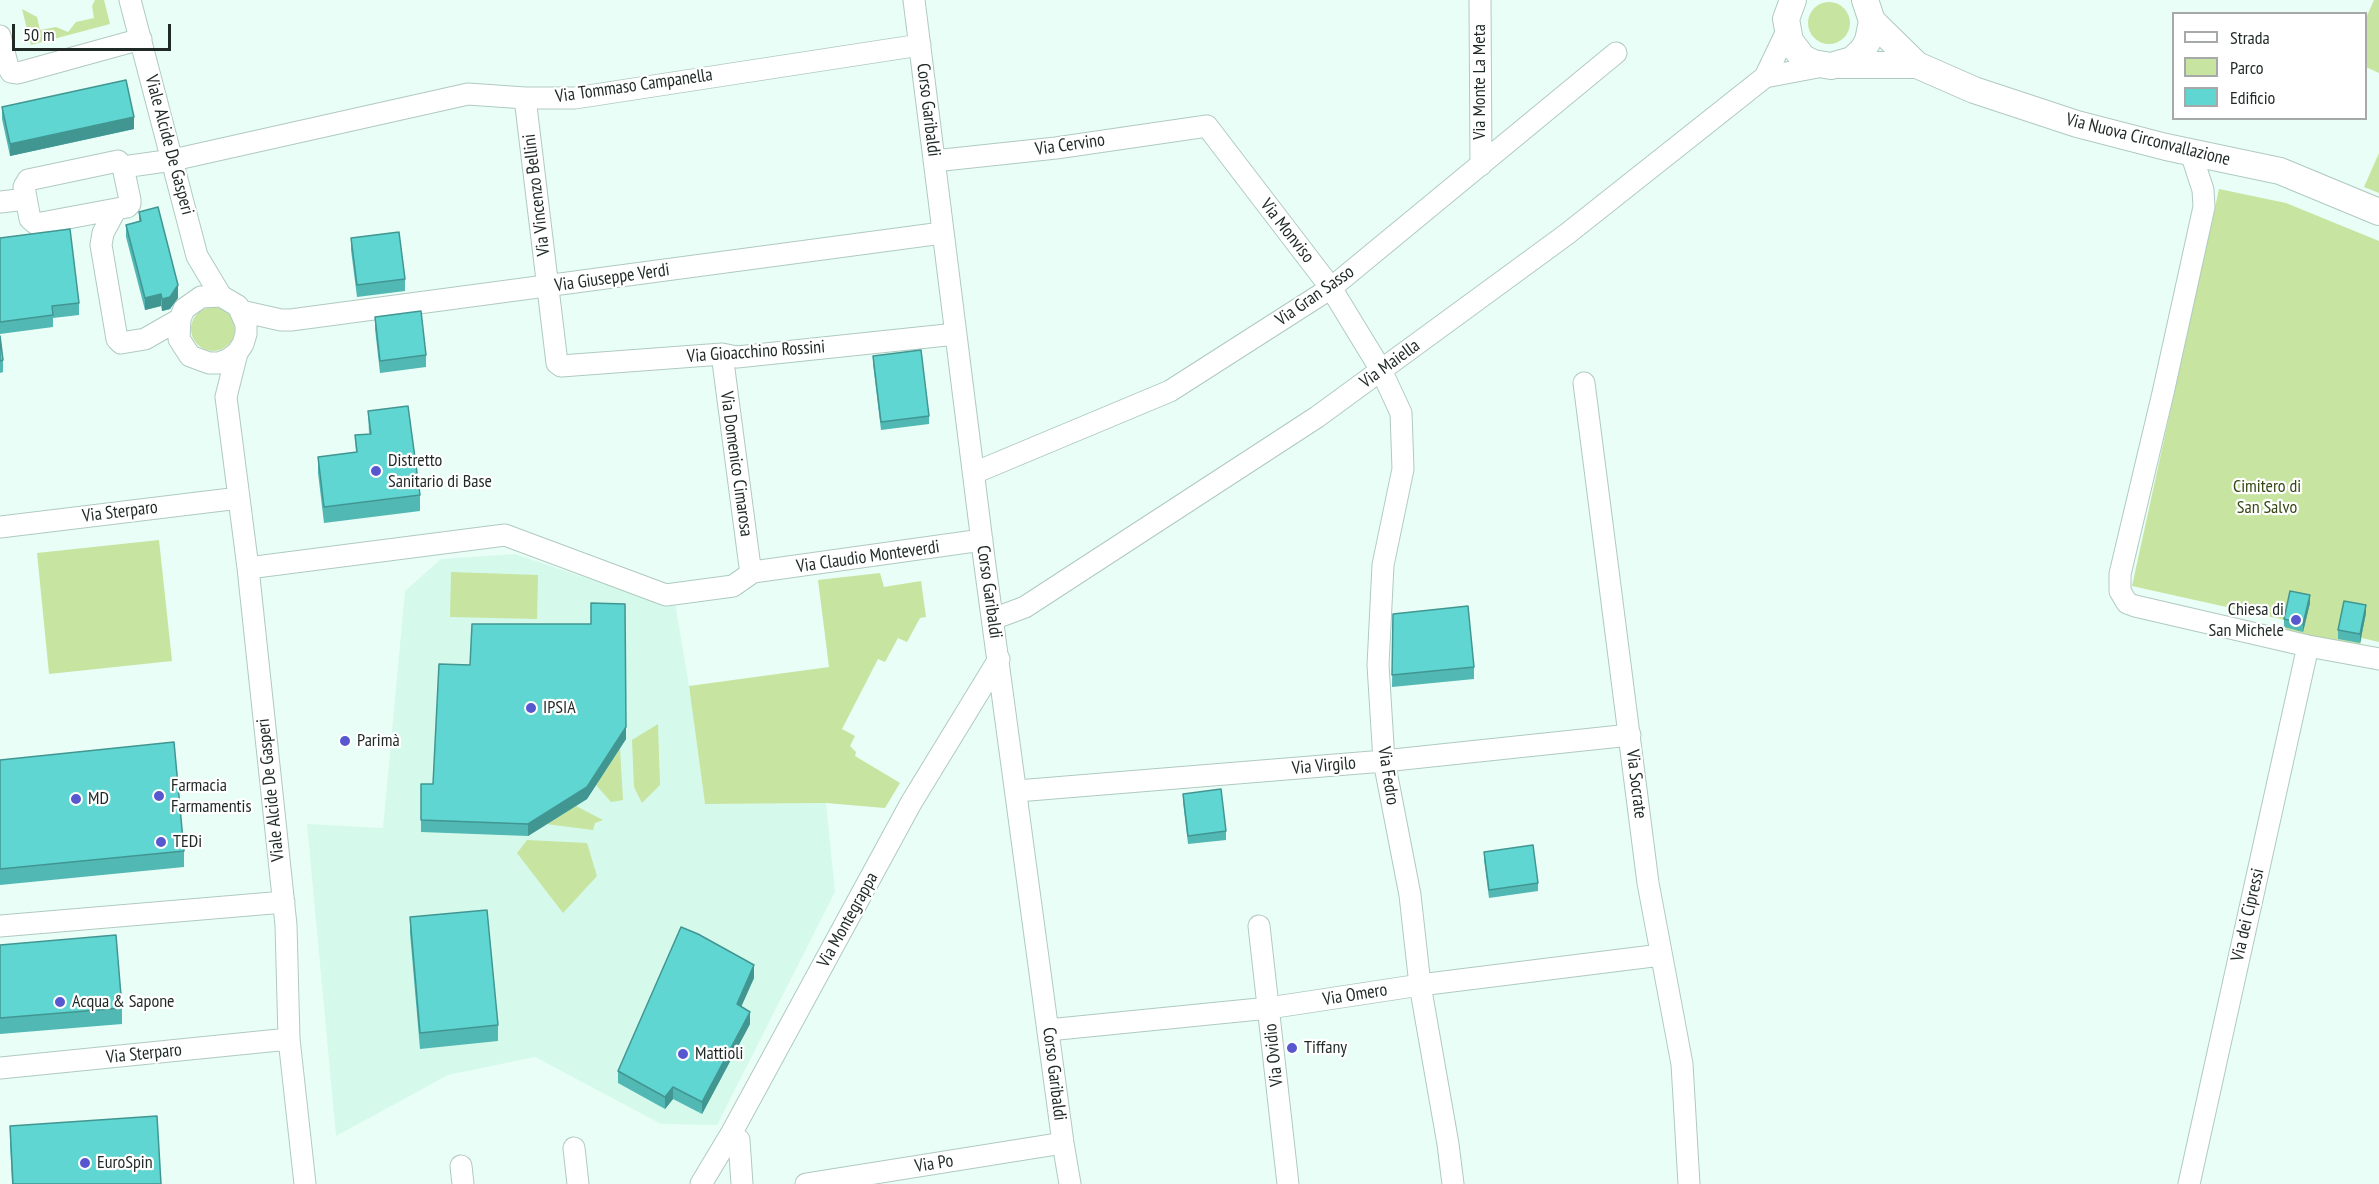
<!DOCTYPE html>
<html>
<head>
<meta charset="utf-8">
<style>
	body { margin:0 }
	#map { position:relative; width:2379px; height:1184px; overflow:hidden; background:#e9fef6; font-family:"PT Sans Narrow",sans-serif }
	canvas { display:block }
	.legend { position:absolute; left:2172px; top:12px; width:195px; height:108px; box-sizing:border-box; background:#fff; border:2px solid #a5a9a8; margin:0; padding:8px 10px; list-style:none; font-size:18px; color:#1f2925 }
	.legend li { display:flex; align-items:center; gap:12px; height:30px }
	.legend b { width:30px; border:2px solid #a5a9a8 }
	.scale { position:absolute; left:12px; top:24px; width:159px; height:27px; box-sizing:border-box; border:3px solid #1f2925; border-top:0; padding-left:8px; font-size:18px; line-height:21px; white-space:nowrap; color:#1f2925; -webkit-text-stroke:4px #fff; paint-order:stroke }
</style>
</head>
<body>
<div id="map">
<canvas width="2379" height="1184"></canvas>
<ul class="legend">
<li><b style="height:8px;background:#fff"></b>Strada</li>
<li><b style="height:16px;background:#c7e4a1"></b>Parco</li>
<li><b style="height:16px;background:#5fd6d1"></b>Edificio</li>
</ul>
<div class="scale">50 m</div>
</div>
<script>
const c = document.querySelector('canvas').getContext('2d');
c.lineJoin = 'round';
function fill(path, color) { c.fillStyle = color; c.fill(path, 'evenodd'); }
const toPath = rows => new Path2D(rows.map(r => 'M' + r).join(''));
function trace(path, color, width, dash) { c.strokeStyle = color; c.lineWidth = width; c.lineCap = dash ? 'butt' : 'round'; c.setLineDash(dash || []); c.stroke(path); }
function drawText(font, color, halo, rows, align = 'center') {
  c.font = font + ' "PT Sans Narrow",sans-serif'; c.lineWidth = 4.5; c.setLineDash([]); c.textBaseline = 'middle'; c.strokeStyle = halo; c.fillStyle = color; for (const [text, x, y, turn = 0] of rows) {
    c.save(); c.translate(x, y); c.rotate((+turn || 0) * Math.PI / 180); c.textAlign = isNaN(turn) ? turn : align; if (halo) c.strokeText(text, 0, 0); c.fillText(text, 0, 0); c.restore();
  }
}
const built = toPath([
	[515,554,667,605,675,603,689,686,705,804,826,803,835,892,717,1125,661,1124,535,1057,448,1075,336,1136,307,824,383,828,405,591,441,559]
]);
const green = toPath([
	[95,0,104,0,110,24,31,45,22,9,37,17,40,30,56,27,68,32,76,22,94,18,92,6],
	[2374,0,2379,0,2379,73,2366,67,2366,18],
	'1808 23a21 21 0 1 1 42 0a21 21 0 1 1-42 0Z',
	[2379,153,2379,193,2364,187],
	[2219,189,2286,203,2379,241,2379,642,2362,638,2358,654,2282,637,2285,620,2132,586],
	'191 329a22 22 0 1 1 44 0a22 22 0 1 1-44 0Z',
	[159,540,172,661,49,674,37,553],
	[451,572,538,575,537,619,450,617],
	[880,573,884,587,921,581,926,617,920,618,907,642,898,638,885,662,878,659,842,729,855,736,850,746,856,752,855,756,900,783,885,808,826,803,705,804,689,686,829,667,818,580],
	[658,724,660,785,642,803,634,787,632,740],
	[620,748,623,800,611,802,596,785],
	[576,806,603,820,595,823,593,830,546,824],
	[527,840,587,843,597,876,563,913,517,853]
]);
const minor = toPath([
	[130,0,197,256,221,296],
	[914,0,984,558,1063,1143,1070,1184],
	[1480,0,1481,165],
	[0,36,8,67,11,72,18,73,141,39],
	[1765,77,1823,66],
	[525,98,557,363,561,366,722,354,737,357,956,334],
	[2191,153,2203,190,2204,207,2163,393,2120,574,2120,591,2127,603,2135,606,2308,646,2379,659],
	[118,161,123,167,130,200,130,204,127,207,36,224,30,219,24,187,28,180,118,161],
	[934,161,1056,148,1207,126,1331,288,1381,370,1401,413,1403,469,1383,565,1378,665,1384,761,1410,895,1420,985,1448,1144,1453,1184],
	[123,167,173,160,468,94,525,98,575,98,920,45],
	[0,202,26,199],
	[116,209,103,233,101,245,117,339,121,343,145,339,180,319],
	[241,311,281,320,291,320,942,233],
	[237,353,229,359,219,363,209,363,190,356,179,339,180,319,184,309,201,297,221,296,238,306,246,324,246,334,243,344,237,353,226,397,248,568,286,925,289,1039,305,1184],
	[722,354,750,567,753,572],
	[1584,383,1648,883,1682,1064,1689,1184],
	[974,473,1170,391,1331,288,1616,53],
	[0,527,239,498],
	[248,568,505,535,666,595,733,586,753,572],
	[753,572,982,540],
	[993,619,1025,607,1317,417,1567,234,1765,77,1787,31],
	[1017,791,1384,761,1630,735],
	[0,926,284,902],
	[1259,926,1288,1184],
	[1048,1030,1269,1008,1420,985,1661,955],
	[0,1068,289,1039],
	[731,1134,739,1140,742,1184],
	[574,1148,578,1184],
	[461,1166,463,1184],
	[701,1184,731,1134,911,803,999,659],
	[806,1184,1063,1143],
	[2189,1184,2308,646]
]);
const tertiary = toPath([
	[1793,0,1786,19,1790,41,1803,58,1813,63,1831,66,1852,60,1862,51,1868,41,1872,21,1865,0],
	[1872,21,1917,65,1974,90,2077,124,2166,147,2280,171,2379,212],
	[1840,65,1917,65]
]);
const wall = toPath([
	[2,107,134,129,10,156,2,119],
	[139,212,178,298,170,309,162,311,161,306,145,310,126,237,126,225,139,221],
	[0,238,79,303,79,315,53,318,53,327,0,334],
	[351,238,405,279,405,291,357,297,351,250],
	[375,317,426,355,426,367,380,373,375,329],
	[0,336,3,360,3,372,0,373],
	[873,356,929,416,929,424,881,430,873,364],
	[368,411,420,495,420,511,324,523,318,473,318,457,356,452,355,435,369,434],
	[2310,603,2303,632,2284,627,2284,619],
	[2366,613,2360,643,2338,639,2338,630],
	[1393,614,1474,667,1474,679,1392,687],
	[470,665,626,739,587,799,528,836,421,832,421,784,433,784],
	[0,760,184,851,184,867,0,885],
	[1183,794,1226,831,1226,840,1188,844,1183,802],
	[1484,852,1538,883,1538,891,1489,898,1484,860],
	[410,917,498,1025,498,1041,420,1049,410,933],
	[0,945,122,1008,122,1024,0,1034],
	[754,978,741,1007,750,1024,702,1114,673,1099,665,1109,618,1083,618,1071],
	[10,1126,161,1184,12,1184,10,1142]
]);
const shadedWall = toPath([
	[134,117,134,129,10,156,10,144],
	[178,285,178,298,170,309,162,311,162,299],
	[161,294,161,306,145,310,145,298],
	[2310,595,2310,603,2303,632,2303,624],
	[2366,605,2366,613,2360,643,2360,634],
	[626,727,626,739,587,799,528,836,528,824],
	[754,965,754,978,737,1016,737,1004],
	[750,1012,750,1024,702,1114,702,1102],
	[673,1087,673,1099,665,1109,665,1097]
]);
const building = toPath([
	[126,80,134,117,10,144,2,107,126,80],
	[158,207,178,285,170,297,162,299,161,294,145,298,126,225,141,221,139,212,158,207],
	[70,229,79,303,52,306,53,315,0,322,0,238,70,229],
	[399,232,405,279,357,285,351,238,399,232],
	[421,311,426,355,380,361,375,317,421,311],
	[0,336,3,360,0,361,0,336],
	[921,350,929,416,881,422,873,356,921,350],
	[408,406,420,495,324,507,318,457,357,452,355,435,371,434,368,411,408,406],
	[2290,591,2310,595,2303,624,2284,619,2290,591],
	[2344,601,2366,605,2360,634,2338,630,2344,601],
	[591,603,625,604,626,727,587,787,528,824,421,820,421,784,433,784,439,664,470,665,472,624,591,624,591,603],
	[1468,606,1474,667,1392,675,1393,614,1468,606],
	[174,742,184,851,0,869,0,760,174,742],
	[1221,789,1226,831,1188,836,1183,794,1221,789],
	[1533,845,1538,883,1489,890,1484,852,1533,845],
	[487,910,498,1025,420,1033,410,917,487,910],
	[681,927,698,934,754,965,737,1004,750,1012,702,1102,673,1087,665,1097,618,1071,681,927],
	[116,935,122,1008,0,1018,0,945,116,935],
	[157,1116,161,1184,13,1184,10,1126,157,1116]
]);
const markers = [
	[376,471,6,"#5758cf"],
	[2296,620,6,"#5758cf"],
	[531,708,6,"#5758cf"],
	[345,741,6,"#5758cf"],
	[159,796,6,"#5758cf"],
	[76,799,6,"#5758cf"],
	[161,842,6,"#5758cf"],
	[60,1002,6,"#5758cf"],
	[1292,1048,6,"#5758cf"],
	[683,1054,6,"#5758cf"],
	[85,1163,6,"#5758cf"]
];
const streetNames = [
	["Via Monte La Meta",1480,82,-90],
	["Via Tommaso Campanella",634,86,-8],
	["Corso Garibaldi",928,110,83],
	["Via Nuova Circonvallazione",2148,140,14],
	["Viale Alcide De Gasperi",169,145,75],
	["Via Cervino",1070,145,-8],
	["Via Vincenzo Bellini",537,195,-97],
	["Via Monviso",1287,231,52],
	["Via Giuseppe Verdi",612,278,-8],
	["Via Gran Sasso",1315,296,-35],
	["Via Gioacchino Rossini",756,352,-4],
	["Via Maiella",1390,364,-36],
	["Via Domenico Cimarosa",736,464,82],
	["Via Sterparo",120,512,-7],
	["Via Claudio Monteverdi",868,557,-8],
	["Corso Garibaldi",989,592,82],
	["Via Virgilo",1324,766,-5],
	["Via Fedro",1388,776,81],
	["Via Socrate",1636,784,83],
	["Viale Alcide De Gasperi",271,790,-96],
	["Via dei Cipressi",2248,915,-77],
	["Via Montegrappa",848,920,-61],
	["Via Omero",1355,995,-9],
	["Via Sterparo",144,1054,-6],
	["Via Ovidio",1274,1055,-96],
	["Corso Garibaldi",1054,1074,83],
	["Via Po",934,1164,-9]
];
const poiNames = [
	["Distretto",388,461],
	["Sanitario di Base",388,482],
	["Chiesa di",2284,610,"right"],
	["San Michele",2284,631,"right"],
	["IPSIA",543,708],
	["Parimà",357,741],
	["Farmacia",171,786],
	["Farmamentis",171,807],
	["MD",88,799],
	["TEDi",173,842],
	["Acqua & Sapone",72,1002],
	["Tiffany",1304,1048],
	["Mattioli",695,1054],
	["EuroSpin",97,1163]
];
const parkNames = [
	["Cimitero di",2267,487],
	["San Salvo",2267,508]
];
fill(built, '#d5faec');
fill(green, '#c7e4a1');
trace(minor, '#b0cac0', 23);
trace(tertiary, '#b0cac0', 28);
trace(minor, '#fff', 21);
trace(tertiary, '#fff', 26);
fill(wall, '#52b8b4');
fill(shadedWall, '#429692');
fill(building, '#5fd6d1');
trace(building, '#429692', 1.5);
for (const [x, y, r, color] of markers) { const dot = new Path2D(); dot.arc(x, y, r, 0, 2 * Math.PI); c.fillStyle = color; c.fill(dot); trace(dot, '#fff', 2); }
drawText('18px', '#1f2925', '#fff', streetNames);
drawText('18px', '#1f2925', '#fff', poiNames, 'left');
drawText('18px', '#354912', '#fff', parkNames);
</script>
</body>
</html>
